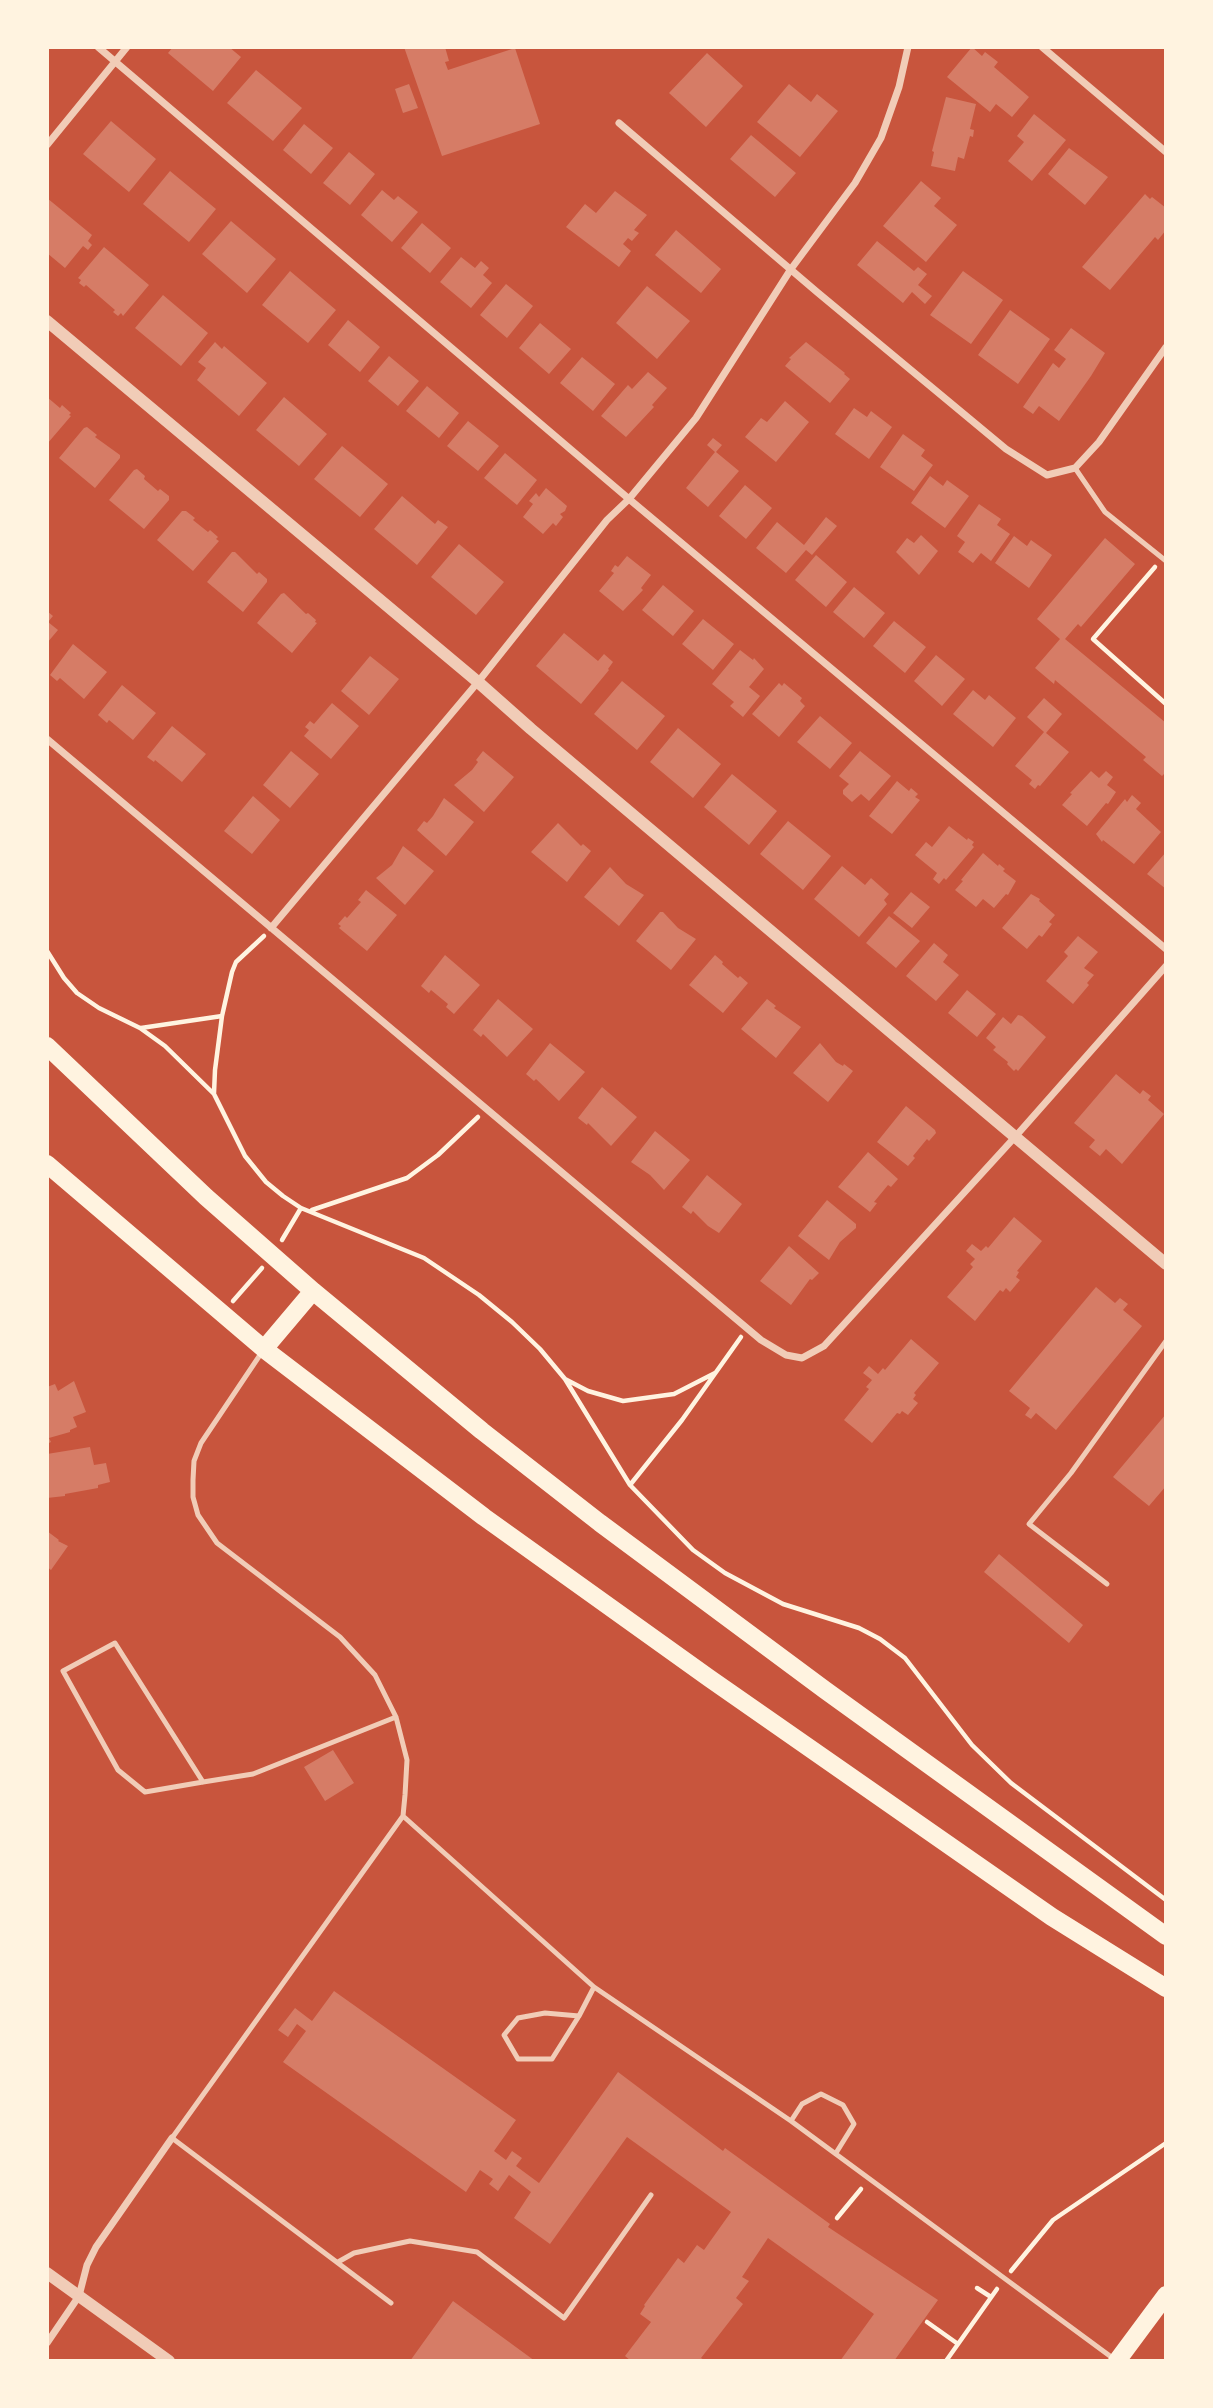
<!DOCTYPE html>
<html>
<head>
<meta charset="utf-8">
<style>
	body { margin:0 }
	#map { position:relative; width:1213px; height:2408px; overflow:hidden; background:#c8553d; font-family:Jost,sans-serif }
	canvas { display:block }
	.frame { position:absolute; inset:0; border:49px solid #fff3e0; pointer-events:none }
</style>
</head>
<body>
<div id="map">
<canvas width="1213" height="2408"></canvas>
<div class="frame"></div>
</div>
<script>
const c = document.querySelector('canvas').getContext('2d');
c.lineJoin = 'round';
function fill(path, color) { c.fillStyle = color; c.fill(path, 'evenodd'); }
const toPath = rows => new Path2D(rows.map(r => 'M' + r).join(''));
function trace(path, color, width, dash) { c.strokeStyle = color; c.lineWidth = width; c.lineCap = dash ? 'butt' : 'round'; c.setLineDash(dash || []); c.stroke(path); }
const building = toPath([
	[173,47,229,47,241,57,213,91,168,53],
	[404,47,445,47,449,61,445,62,448,70,515,48,540,124,442,156],
	[972,47,982,56,985,52,998,62,994,67,1029,97,1012,117,996,104,990,112,947,77],
	[707,53,743,86,706,127,669,93],
	[256,70,302,108,273,141,227,103],
	[409,84,418,108,403,113,395,89],
	[789,84,811,102,817,94,838,111,800,157,757,122],
	[946,97,976,104,970,129,974,130,973,137,970,136,964,159,958,157,955,171,931,166,934,152,932,151],
	[1034,114,1066,140,1032,181,1008,161,1024,142,1017,136],
	[111,121,156,159,129,192,83,154],
	[304,124,333,148,311,174,283,150],
	[751,135,796,173,775,197,730,159],
	[1069,148,1108,177,1085,205,1048,174],
	[349,152,375,174,350,205,323,183],
	[170,171,216,209,189,242,143,204],
	[921,181,941,198,934,206,957,225,926,262,883,226],
	[382,190,394,200,398,196,418,212,392,242,361,215],
	[615,191,647,215,634,230,639,233,632,241,628,238,623,244,631,251,619,267,566,227,585,204,596,213],
	[1145,194,1150,199,1152,197,1166,208,1166,230,1158,240,1155,237,1110,290,1082,267],
	[47,198,92,235,88,241,92,245,88,250,83,246,65,268,47,253],
	[231,221,276,259,247,293,202,254],
	[422,223,451,248,430,273,401,248],
	[676,230,721,269,701,293,655,255],
	[877,241,914,271,918,267,927,274,918,285,932,296,925,304,912,292,903,303,857,265],
	[104,247,149,285,123,316,121,313,118,316,113,312,115,310,86,285,84,287,79,283,81,280,78,278],
	[461,257,475,268,481,261,489,268,483,275,492,283,471,308,440,282],
	[290,271,336,310,308,343,262,305],
	[963,271,1003,300,971,344,930,315],
	[506,284,533,306,507,338,480,315],
	[647,286,690,321,657,359,616,323],
	[163,295,208,333,181,366,135,328],
	[1010,310,1050,339,1018,384,978,355],
	[348,320,380,347,360,372,328,345],
	[540,323,571,349,549,374,519,348],
	[1071,328,1105,353,1091,376,1059,421,1039,406,1033,414,1023,407,1053,363,1059,368,1066,359,1054,350],
	[215,342,222,349,224,346,267,383,239,416,197,380,206,368,198,362],
	[806,342,845,373,844,374,850,379,830,403,785,366,791,359,789,358],
	[389,356,419,381,398,406,368,381],
	[582,357,615,384,593,411,560,383],
	[648,372,667,388,652,405,654,407,626,437,601,416,628,385,632,389],
	[427,386,459,413,439,438,406,411],
	[47,397,60,408,62,405,71,413,69,415,71,416,47,444],
	[284,397,327,434,299,466,256,430],
	[785,401,809,422,776,462,745,437,761,418,767,422],
	[854,408,867,417,871,411,892,427,869,459,835,434],
	[468,421,499,446,478,471,447,446],
	[87,427,97,435,95,437,120,455,120,458,95,488,59,458,84,428],
	[903,434,925,450,921,456,933,465,914,491,880,467],
	[713,438,722,445,716,452,739,471,708,507,686,488,715,452,707,445],
	[342,446,388,484,360,517,314,479],
	[505,453,537,480,517,505,484,478],
	[137,469,145,476,144,479,158,491,160,489,169,496,169,500,144,529,109,500,134,470],
	[930,476,943,486,947,480,969,496,945,528,911,503],
	[745,485,772,508,746,539,719,516],
	[546,488,567,506,565,511,560,514,563,517,556,526,553,523,543,534,523,517,533,504,529,501,536,493,539,497],
	[402,496,435,524,438,520,448,527,417,565,374,529],
	[979,504,1001,519,997,525,1010,534,991,561,981,553,973,563,958,552,965,542,957,536],
	[182,511,186,511,195,518,193,520,208,532,210,530,218,537,216,539,219,541,193,571,157,540],
	[826,517,837,526,812,555,806,550,786,573,756,548,777,522,804,545],
	[921,535,938,551,919,575,896,552,907,538,914,543],
	[1014,536,1027,546,1031,540,1052,555,1029,588,995,563],
	[1105,538,1135,564,1081,627,1078,624,1065,639,1166,723,1166,772,1162,776,1143,760,1146,757,1055,680,1054,684,1035,668,1060,639,1037,619],
	[459,544,504,582,476,615,431,577],
	[232,552,235,552,257,574,259,572,267,579,267,582,243,612,207,582],
	[816,555,847,582,826,607,795,580],
	[627,556,651,575,641,588,643,590,623,611,599,591,614,573,611,571,615,565,618,567],
	[663,585,694,611,673,636,642,610],
	[854,587,885,613,864,638,833,612],
	[284,593,306,614,308,613,316,620,315,622,317,623,292,653,257,623,281,594],
	[47,611,53,616,48,622,58,630,47,643],
	[703,619,734,644,713,670,682,644],
	[894,621,926,647,905,673,873,646],
	[564,633,598,661,604,654,613,662,608,669,609,670,581,704,536,666],
	[73,644,107,672,84,699,60,678,57,681,50,675],
	[740,650,753,660,754,658,764,669,749,687,760,696,743,717,730,706,734,702,712,684],
	[936,655,965,679,942,706,914,681],
	[370,656,399,679,369,715,341,691],
	[622,681,665,716,637,750,594,714],
	[779,683,782,686,784,683,802,698,800,701,805,706,779,737,752,714],
	[122,685,156,713,133,740,109,720,107,723,98,715],
	[973,690,985,700,989,695,1016,718,993,747,953,714],
	[1044,698,1062,714,1046,733,1069,752,1040,786,1038,785,1035,789,1029,784,1032,780,1015,766,1044,732,1027,717],
	[332,703,359,726,331,759,304,736,309,730,305,727,310,721,314,724],
	[820,716,852,743,830,769,797,742],
	[172,726,206,754,182,782,155,760,154,762,147,757],
	[678,728,721,764,693,798,650,762],
	[291,751,319,774,290,808,263,785],
	[483,751,514,777,484,812,454,785,472,770,478,762,476,760],
	[860,751,891,776,869,801,861,794,852,802,843,794,843,790,849,784,839,776],
	[1091,771,1099,778,1106,771,1113,777,1107,785,1116,792,1108,804,1106,803,1087,826,1062,805,1072,794,1070,793],
	[732,774,777,811,749,845,704,807],
	[897,781,909,791,911,788,918,794,915,797,920,800,892,834,869,816],
	[1132,795,1141,803,1136,809,1161,832,1134,864,1103,840,1102,842,1096,834,1125,799,1127,802],
	[253,796,280,820,252,854,224,831],
	[444,798,474,822,446,856,417,830,424,821,427,823,433,816],
	[788,821,831,856,803,890,760,854],
	[558,823,581,846,583,844,591,851,567,882,531,852],
	[949,826,967,840,968,838,974,842,972,845,974,847,946,880,944,878,939,884,933,879,937,873,915,855,926,842,932,847],
	[403,846,434,871,405,905,376,878,392,865],
	[1166,852,1166,889,1147,874],
	[983,853,998,866,999,864,1005,869,1003,871,1016,881,1008,895,1006,894,994,908,983,899,976,907,955,890,963,881,961,880],
	[842,866,865,885,871,878,889,894,884,900,887,904,859,937,814,899],
	[610,867,626,884,644,895,619,926,584,897],
	[366,890,397,915,367,951,339,928,341,926,338,924,345,916,347,918,361,902,358,900],
	[911,892,930,907,912,928,893,913],
	[1031,894,1040,899,1039,901,1055,915,1049,922,1052,924,1042,937,1039,935,1027,949,1002,928],
	[660,912,663,912,678,928,696,939,671,970,636,941],
	[889,916,920,941,896,968,866,943],
	[1078,936,1098,952,1084,968,1094,975,1087,983,1089,985,1073,1004,1046,981,1068,956,1064,952],
	[934,943,948,955,943,962,959,975,936,1001,906,976],
	[445,955,480,985,454,1014,446,1007,448,1004,431,990,429,993,421,986],
	[715,955,723,962,722,964,738,978,740,976,748,983,723,1013,689,985],
	[967,990,996,1014,977,1037,948,1013],
	[498,999,533,1029,507,1057,483,1034,481,1037,473,1030],
	[767,999,776,1006,774,1008,801,1027,776,1058,741,1029],
	[1018,1015,1022,1016,1046,1037,1018,1071,1016,1069,1014,1071,1007,1064,1008,1062,993,1050,996,1047,986,1038,1003,1017,1011,1024],
	[550,1043,585,1072,559,1101,536,1079,534,1081,526,1074],
	[820,1043,836,1062,843,1066,844,1064,853,1071,828,1102,793,1073],
	[1116,1074,1140,1094,1143,1090,1151,1096,1148,1100,1164,1114,1122,1164,1106,1149,1100,1156,1089,1147,1095,1140,1074,1123],
	[602,1087,637,1117,611,1146,588,1123,587,1125,578,1118],
	[906,1106,935,1130,936,1133,929,1141,927,1139,913,1156,915,1158,908,1166,877,1142],
	[655,1131,690,1160,664,1190,650,1175,631,1162],
	[868,1152,898,1179,891,1187,888,1185,874,1202,877,1203,870,1212,838,1187],
	[707,1175,742,1204,719,1233,708,1226,693,1211,691,1214,682,1207],
	[827,1200,856,1224,856,1228,840,1242,829,1260,798,1236],
	[1014,1217,1042,1241,1017,1271,1019,1272,1016,1277,1020,1280,1010,1292,1006,1288,1003,1292,1000,1290,975,1321,947,1297,973,1267,970,1264,975,1259,966,1251,972,1244,981,1251,986,1246,988,1248],
	[789,1246,819,1273,812,1280,810,1279,791,1305,760,1281],
	[1096,1287,1115,1303,1120,1298,1128,1304,1123,1310,1142,1326,1056,1430,1036,1413,1031,1419,1025,1415,1030,1408,1009,1391],
	[911,1339,939,1363,914,1393,916,1395,913,1399,918,1403,908,1415,902,1411,900,1414,897,1413,872,1443,844,1420,869,1389,866,1387,872,1380,863,1373,869,1366,878,1374,883,1368,885,1370],
	[74,1381,86,1412,73,1417,77,1427,70,1430,70,1432,49,1438,51,1442,47,1444,47,1387,55,1384,58,1391],
	[1166,1414,1166,1486,1149,1506,1113,1477],
	[90,1447,94,1465,106,1463,110,1482,98,1485,98,1488,65,1494,65,1496,47,1498,47,1454],
	[47,1531,59,1540,58,1541,68,1546,51,1570,47,1567],
	[999,1554,1083,1625,1069,1643,984,1572],
	[333,1750,354,1783,325,1801,304,1767],
	[334,1991,516,2120,494,2151,506,2160,512,2151,522,2158,516,2166,539,2183,618,2072,723,2151,725,2148,830,2224,828,2227,938,2300,894,2361,840,2361,874,2314,768,2238,742,2277,749,2281,736,2298,743,2304,701,2358,706,2361,631,2361,625,2356,651,2322,640,2314,645,2306,644,2305,678,2258,684,2263,697,2245,704,2250,731,2212,627,2137,550,2244,514,2218,531,2192,509,2175,498,2191,489,2184,493,2179,480,2170,466,2192,283,2062,306,2031,297,2024,288,2037,278,2030,295,2008,312,2021],
	[453,2301,535,2361,410,2361]
]);
const path = toPath([
	[1155,567,1093,639,1166,704],
	[47,951,64,978,77,993,99,1008,140,1028,165,1046,214,1094,245,1156,266,1182,283,1196,301,1208,424,1258,479,1295,512,1322,540,1349,565,1379,630,1485,693,1550,725,1573,783,1604,859,1628,880,1639,905,1658,972,1745,1011,1783,1166,1900],
	[222,1016,232,972,236,962,264,936],
	[141,1028,222,1016,215,1070,214,1093],
	[312,1210,407,1178,438,1155,478,1117],
	[282,1240,301,1208],
	[233,1301,262,1268],
	[565,1379,588,1391,623,1401,674,1394,715,1373],
	[630,1485,682,1420,741,1337],
	[837,2218,861,2189],
	[1011,2271,1053,2220,1166,2143],
	[977,2288,991,2297],
	[927,2322,958,2344],
	[946,2361,997,2289]
]);
const service = toPath([
	[1075,468,1105,512,1166,561],
	[262,1352,201,1443,194,1461,193,1480,193,1497,198,1515,217,1543,340,1637,375,1675,396,1717,407,1760,405,1795,403,1816,172,2138,391,2303],
	[1107,1584,1029,1524,1071,1473,1166,1341],
	[203,1782,115,1643,63,1671,118,1770,145,1792,203,1782,253,1774,396,1717],
	[403,1816,594,1987,791,2121,1114,2359],
	[579,2016,545,2013,518,2018,504,2035,518,2059,552,2059,579,2016,594,1987],
	[791,2121,802,2104,821,2094,843,2105,854,2124,836,2153],
	[338,2262,354,2253,410,2241,477,2252,564,2318,651,2195]
]);
const minor = toPath([
	[98,47,629,499,1166,949],
	[1042,47,1166,152],
	[619,123,817,292,1006,449,1047,475,1075,468,1099,442,1166,347],
	[47,145,127,47],
	[47,739,761,1340,786,1355,802,1358,824,1346,1015,1137,1166,966],
	[271,928,478,682,607,520,629,499,696,418,791,269,855,183,881,138,899,87,908,47],
	[47,2343,79,2296,87,2265,96,2247,172,2138]
]);
const tertiary = toPath([
	[47,321,478,682,531,729,1166,1264],
	[47,2273,169,2361]
]);
const primary = toPath([
	[47,1046,206,1197,313,1291,482,1431,600,1523,825,1690,1166,1936],
	[47,1164,264,1349,484,1517,709,1678,1052,1917,1166,1988],
	[264,1349,313,1291],
	[1117,2361,1166,2295]
]);
fill(building, '#d67c66');
trace(path, '#fff3e0', 4.5);
trace(service, '#f1ccb7', 5);
trace(minor, '#f1ccb7', 7);
trace(tertiary, '#f1ccb7', 12);
trace(primary, '#fff3e0', 18);
</script>
</body>
</html>
